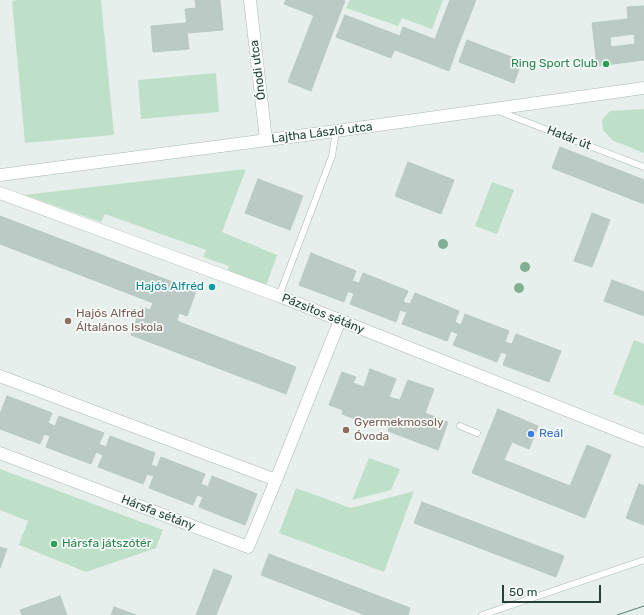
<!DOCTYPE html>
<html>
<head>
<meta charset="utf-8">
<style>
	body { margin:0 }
	#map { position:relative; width:644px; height:615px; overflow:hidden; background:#e6efeb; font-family:Rubik,sans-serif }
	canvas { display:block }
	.scale { position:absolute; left:502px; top:585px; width:99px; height:18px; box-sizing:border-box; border:2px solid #24423a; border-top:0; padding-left:5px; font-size:12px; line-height:14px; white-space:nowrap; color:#24423a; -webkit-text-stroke:3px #f7fbf9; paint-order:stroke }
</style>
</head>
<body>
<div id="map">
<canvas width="644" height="615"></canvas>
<div class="scale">50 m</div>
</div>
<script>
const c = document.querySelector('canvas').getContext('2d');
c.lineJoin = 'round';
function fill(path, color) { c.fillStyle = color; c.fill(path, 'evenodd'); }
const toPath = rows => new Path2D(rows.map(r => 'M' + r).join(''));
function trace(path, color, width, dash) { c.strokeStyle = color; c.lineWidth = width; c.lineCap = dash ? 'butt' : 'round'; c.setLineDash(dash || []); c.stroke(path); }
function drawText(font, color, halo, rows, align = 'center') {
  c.font = font + ' Rubik,sans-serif'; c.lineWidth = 3.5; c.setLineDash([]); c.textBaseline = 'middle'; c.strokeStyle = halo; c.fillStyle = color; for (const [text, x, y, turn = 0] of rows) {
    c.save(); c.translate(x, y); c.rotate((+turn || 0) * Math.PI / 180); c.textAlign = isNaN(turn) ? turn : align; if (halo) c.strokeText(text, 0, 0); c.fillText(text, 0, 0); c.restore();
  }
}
const green = toPath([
	[18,0,101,0,114,135,25,143,12,1],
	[350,0,443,0,432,29,402,18,398,26,346,8],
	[216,73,219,112,141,119,138,80],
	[644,109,644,153,612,140,603,130,602,120,610,111],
	[246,169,222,232,277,255,266,286,227,271,229,266,203,257,206,250,105,214,101,222,24,195],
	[492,182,514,190,497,234,475,226],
	[634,340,644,344,644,406,613,394],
	[369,458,400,469,391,490,352,500],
	[0,469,163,530,156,548,86,572,19,545,28,521,0,510],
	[296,488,351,508,414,491,384,572,279,533]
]);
const building = toPath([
	[195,0,220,0,223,30,188,33,185,9,196,8,195,0],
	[286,0,342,0,345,1,336,24,284,4,286,0],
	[450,0,476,0,457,48,435,39,450,0],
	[644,6,644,17,628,19,627,7,644,6],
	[314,15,336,24,311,91,288,82,314,15],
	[345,15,400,36,391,58,336,37,345,15],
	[644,17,644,60,597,66,592,23,644,17],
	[634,34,635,44,611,47,610,37,634,34],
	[186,23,189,49,153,52,151,26,186,23],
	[403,27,457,48,449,71,395,50,403,27],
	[467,40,522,61,514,83,459,62,467,40],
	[560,147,644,180,644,204,552,168,560,147],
	[408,162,454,180,441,214,395,196,408,162],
	[258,179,303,196,290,230,245,213,258,179],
	[592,213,610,220,592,267,574,261,592,213],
	[0,216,196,291,187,316,0,244,0,216],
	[311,253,356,271,352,281,359,283,363,273,408,291,403,302,410,304,415,293,459,311,455,322,461,325,465,314,509,331,505,342,512,344,516,334,561,351,549,382,503,365,507,354,501,352,497,362,453,345,458,334,451,331,447,341,402,324,407,312,400,310,396,322,350,304,354,294,348,291,344,302,299,285,311,253],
	[612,280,644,292,644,316,604,301,612,280],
	[153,303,179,313,177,321,296,367,286,394,131,335,141,307,150,310,153,303],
	[370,369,396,379,389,397,400,400,408,380,434,389,425,413,448,422,438,450,388,431,389,428,379,424,377,427,342,414,343,410,329,405,342,372,356,377,353,383,364,387,370,369],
	[7,396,52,413,48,423,55,426,59,416,104,433,99,444,106,447,110,436,155,453,151,465,157,467,161,457,205,474,201,484,208,487,212,476,257,494,245,525,199,507,203,497,197,495,193,505,149,488,154,476,147,474,143,484,98,467,103,455,96,452,91,464,46,447,50,436,44,434,40,444,0,429,0,414,7,396],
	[498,409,538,426,529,449,512,442,504,460,570,486,587,445,611,455,585,518,472,473,498,409],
	[639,484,644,486,644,525,626,518,639,484],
	[422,502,564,556,556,577,414,523,422,502],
	[0,547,7,549,0,568,0,547],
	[269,554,410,608,408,615,365,615,261,575,269,554],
	[214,569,232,576,216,615,196,615,214,569],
	[60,596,67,615,22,615,20,610,60,596],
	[114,607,136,615,111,615,114,607]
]);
const lane = toPath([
	[498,111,644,167],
	[279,296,332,156,336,131],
	[460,426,477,433],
	[482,615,644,560]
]);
const street = toPath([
	[250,0,266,140],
	[0,175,336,131,644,88],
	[0,193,279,296,644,441],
	[0,376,276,480],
	[0,453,248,547,276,480,340,320]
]);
const tram = toPath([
	[617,615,644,606]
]);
const trees = [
	[443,244],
	[525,267],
	[519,288]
];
const markers = [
	[606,64,4,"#2e9e5b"],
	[212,287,4,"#0f9aa8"],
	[68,321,4,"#8d6e63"],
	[346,430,4,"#8d6e63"],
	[531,434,4,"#3f7fe0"],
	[54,544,4,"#2e9e5b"]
];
const leisureNames = [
	["Ring Sport Club",598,64],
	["Hársfa játszótér",62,544,"left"]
];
const streetNames = [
	["Ónodi utca",258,70,-97],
	["Lajtha László utca",322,133,-7],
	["Határ út",569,138,21],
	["Pázsitos sétány",323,314,22],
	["Hársfa sétány",158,513,21]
];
const cultureNames = [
	["Hajós Alfréd",204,287]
];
const educationNames = [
	["Hajós Alfréd",76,314],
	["Általános Iskola",76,328],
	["Gyermekmosoly",354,423],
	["Óvoda",354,437]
];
const shopNames = [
	["Reál",539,434]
];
fill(green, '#bfe0c8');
fill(building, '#bbcac4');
trace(building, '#b8c9c2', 1);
trace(lane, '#a8b8b2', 7);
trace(street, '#a8b8b2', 13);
trace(lane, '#fff', 6);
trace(street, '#fff', 12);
trace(tram, '#5f7d75', 1);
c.fillStyle = '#80af93';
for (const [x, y] of trees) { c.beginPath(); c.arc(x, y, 5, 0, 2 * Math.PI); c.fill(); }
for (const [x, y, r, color] of markers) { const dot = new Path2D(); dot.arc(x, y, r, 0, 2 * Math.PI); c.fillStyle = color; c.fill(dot); trace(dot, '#f7fbf9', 1.5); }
drawText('12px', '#27864d', '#f7fbf9', leisureNames, 'right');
drawText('12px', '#24423a', '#f7fbf9', streetNames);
drawText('12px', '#0d838f', '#f7fbf9', cultureNames, 'right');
drawText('12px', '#785e54', '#f7fbf9', educationNames, 'left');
drawText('12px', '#366cbe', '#f7fbf9', shopNames, 'left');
</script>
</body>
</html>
